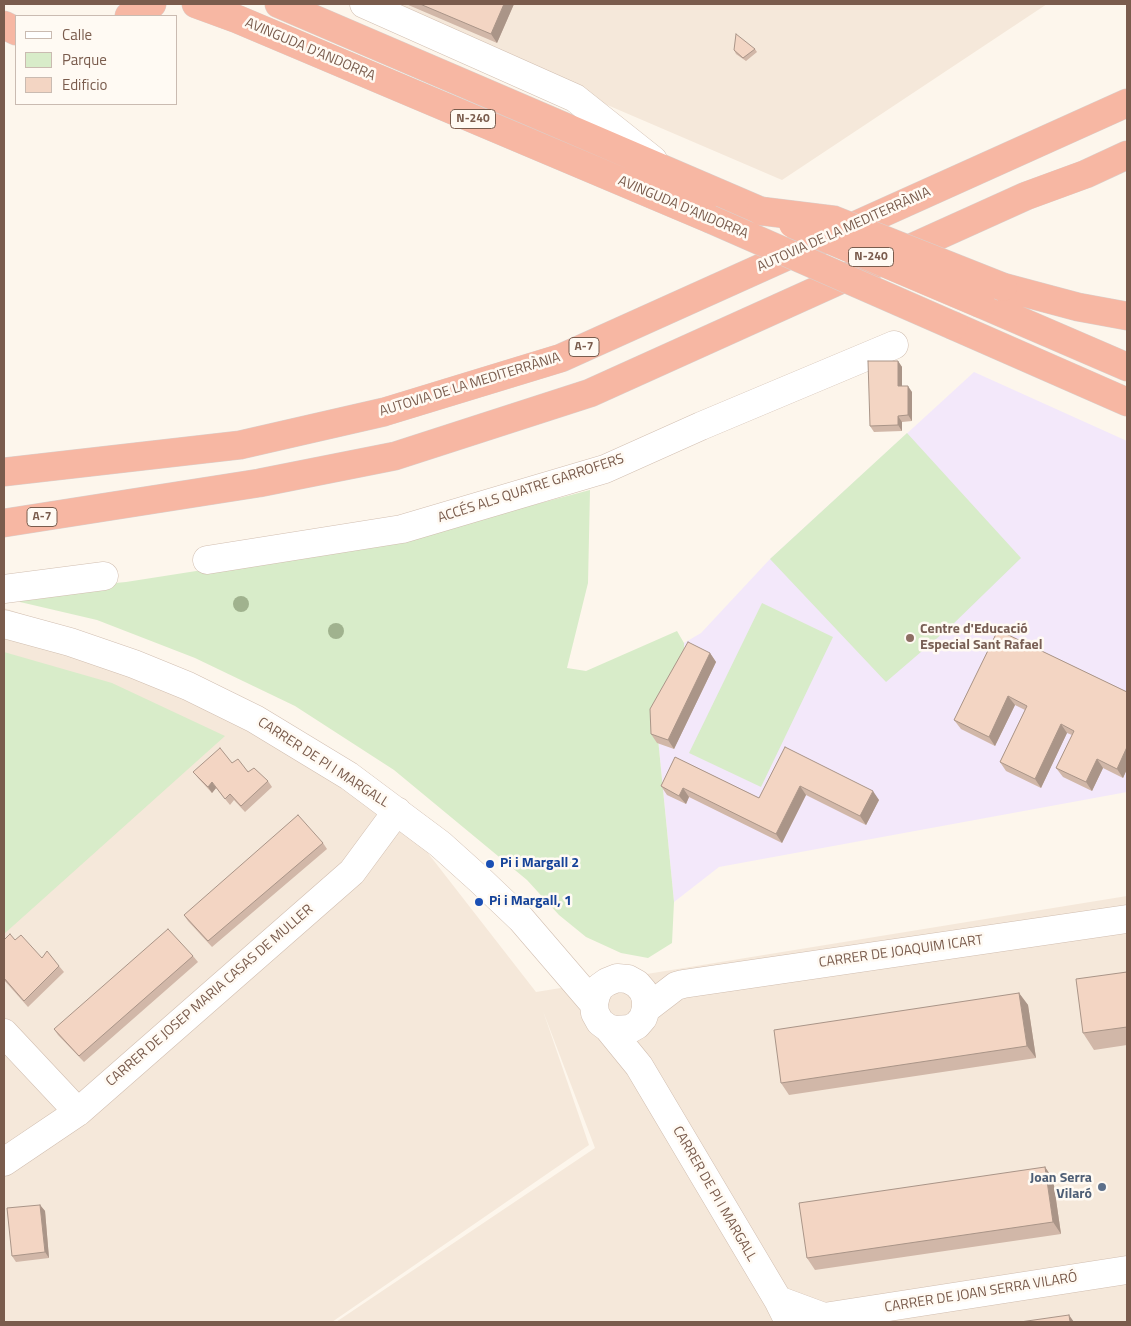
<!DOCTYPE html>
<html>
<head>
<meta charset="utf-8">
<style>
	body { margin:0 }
	#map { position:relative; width:1131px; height:1326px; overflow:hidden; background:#fdf6ec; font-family:"Titillium Web",sans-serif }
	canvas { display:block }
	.frame { position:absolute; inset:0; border:5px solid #7a5c4d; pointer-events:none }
	.legend { position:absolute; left:15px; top:15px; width:162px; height:90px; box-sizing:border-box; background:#fffaf3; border:1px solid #cabbb1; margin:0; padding:6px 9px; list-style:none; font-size:15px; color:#7a5c4d }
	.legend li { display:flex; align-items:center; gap:10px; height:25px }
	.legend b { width:25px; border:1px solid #cabbb1 }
</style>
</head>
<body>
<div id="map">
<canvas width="1131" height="1326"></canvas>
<div class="frame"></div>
<ul class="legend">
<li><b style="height:6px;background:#fff"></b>Calle</li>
<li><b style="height:14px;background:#d8ecc9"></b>Parque</li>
<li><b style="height:14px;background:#f3d5c3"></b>Edificio</li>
</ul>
</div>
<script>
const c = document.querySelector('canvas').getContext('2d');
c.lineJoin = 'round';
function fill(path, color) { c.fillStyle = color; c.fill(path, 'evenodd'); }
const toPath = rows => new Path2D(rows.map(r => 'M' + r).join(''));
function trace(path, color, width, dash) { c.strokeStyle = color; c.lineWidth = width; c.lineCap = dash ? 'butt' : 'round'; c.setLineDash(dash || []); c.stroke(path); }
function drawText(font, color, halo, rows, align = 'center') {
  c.font = font + ' "Titillium Web",sans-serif'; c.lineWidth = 5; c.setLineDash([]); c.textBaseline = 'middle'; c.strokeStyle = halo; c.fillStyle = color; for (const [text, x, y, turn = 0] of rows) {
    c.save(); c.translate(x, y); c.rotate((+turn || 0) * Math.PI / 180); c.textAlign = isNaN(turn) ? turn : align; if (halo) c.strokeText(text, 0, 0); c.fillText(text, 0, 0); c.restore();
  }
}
const residential = toPath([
	[372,4,1047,4,782,180],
	[4,608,56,625,396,812,536,992,1127,896,1127,1322,336,1322,595,1148,543,1011,589,1145,332,1322,4,1322]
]);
const education = toPath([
	[974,372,1127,441,1127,792,719,867,674,902,656,718,685,667,684,643,701,633,770,559]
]);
const green = toPath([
	[907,433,1021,558,950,627,886,682,770,559],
	[590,490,588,583,567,668,586,671,677,631,684,643,685,667,656,718,674,902,672,943,648,958,621,953,586,937,559,915,527,880,394,770,295,706,195,658,97,620,20,602,17,592,126,582,375,543,419,535],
	[762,603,833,637,761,787,689,753],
	[4,652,112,683,225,736,4,934]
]);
const minor = toPath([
	[364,4,575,98,653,160],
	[207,560,402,529,605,469,701,426,894,345],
	[4,589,104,576],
	[4,624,70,642,134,664,188,686,255,719,349,776,440,844,480,880,521,919,594,1004],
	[646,1009,676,986,683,984,1127,919],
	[608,1028,615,1030,630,1029,637,1025,643,1018,646,1009,646,999,643,991,637,984,628,979,617,978,607,982,600,987,596,995,594,1004,595,1013,600,1022,608,1028,639,1066,778,1300,789,1322],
	[4,1033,78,1112],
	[4,1162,78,1112,352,872,397,811],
	[778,1300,824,1317,1127,1270]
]);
const highway = toPath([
	[196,4,237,19,710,219],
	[279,4,761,211],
	[129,16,152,4],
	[4,25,16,31],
	[1003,287,1078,307,1127,316],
	[981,304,1127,367],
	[954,326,1127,402],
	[4,472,240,445,384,412,561,358,1127,103],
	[4,523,259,483,395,456,590,393,1026,196,1086,174,1127,155]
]);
const highwayBridge = toPath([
	[761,211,834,220,1003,287],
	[710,219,954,326],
	[793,224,981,304]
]);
const trees = [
	[241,604],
	[336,631]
];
const wall = toPath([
	[406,4,514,4,497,43],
	[755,49,757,52,746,61,736,54,734,50],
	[898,361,902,367,902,386,912,392,912,421,902,422,902,431,874,432,870,426],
	[998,630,1127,692,1127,769,1123,778,1103,768,1092,791,1063,777,1056,768,1072,735,1067,733,1041,788,1006,771,1000,762,1025,710,1015,705,995,746,961,729,954,720],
	[710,653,716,662,674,749,657,743,651,734],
	[785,747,879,800,866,825,806,795,782,843,689,797,686,804,667,795,661,786,675,757,759,798],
	[232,763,268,781,272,787,245,812,234,800,230,805,216,788,212,793,198,778,193,772],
	[323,843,327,849,212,947,188,921,184,915],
	[4,940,15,940,42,958,59,966,64,972,28,1007,4,980],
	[193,956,198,962,84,1062,58,1035,54,1029],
	[1127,972,1127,1045,1094,1050,1083,1033],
	[1019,993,1028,1005,1036,1058,789,1095,781,1083],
	[1045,1167,1053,1179,1061,1234,815,1270,807,1258],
	[40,1205,45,1211,49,1258,16,1262,12,1256]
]);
const shadedWall = toPath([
	[504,4,514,4,497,43,491,34],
	[898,361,902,367,902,392,898,386],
	[908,386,912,392,912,421,908,415],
	[898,416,902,422,902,431,898,425],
	[710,653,716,662,674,749,668,740],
	[1008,696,1015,705,995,746,989,737],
	[1061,724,1067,733,1041,788,1035,779],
	[1127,747,1127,769,1123,778,1117,769],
	[1097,759,1103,768,1092,791,1086,782],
	[212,782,216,788,212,793,208,787],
	[800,786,806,795,782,843,776,834],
	[683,788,689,797,686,804,679,796],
	[873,791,879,800,866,825,860,816],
	[1019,993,1028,1005,1036,1058,1027,1046],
	[1045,1167,1053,1179,1061,1234,1053,1222],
	[40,1205,45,1211,49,1258,45,1252],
	[1069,1315,1074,1322,1070,1322]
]);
const building = toPath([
	[420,4,504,4,491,34,420,4],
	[736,34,755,49,743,58,734,50,736,34],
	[868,361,898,361,898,386,908,386,908,415,898,416,898,425,870,426,868,361],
	[998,630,1127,692,1127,747,1117,769,1097,759,1086,782,1056,768,1074,731,1061,724,1035,779,1000,762,1027,706,1008,696,989,737,954,720,998,630],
	[688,642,710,653,668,740,651,734,650,709,688,642],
	[785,747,873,791,860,816,800,786,776,834,683,788,679,796,661,786,675,757,759,798,785,747],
	[220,748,232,763,238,759,248,772,254,768,268,781,241,806,230,794,225,799,212,782,208,787,193,772,220,748],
	[298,815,323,843,208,941,184,915,298,815],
	[168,929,193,956,79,1056,54,1029,168,929],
	[10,934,15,940,21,935,42,958,47,951,59,966,24,1001,4,978,4,940,10,934],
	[1127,972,1127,1027,1083,1033,1076,979,1127,972],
	[1019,993,1027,1046,781,1083,774,1030,1019,993],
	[1045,1167,1053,1222,807,1258,799,1203,1045,1167],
	[40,1205,45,1252,12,1256,7,1208,40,1205],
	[1069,1315,1070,1322,1020,1322,1069,1315]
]);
const markers = [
	[910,638,5,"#8d6e63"],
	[490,864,5,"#1a4fb4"],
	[479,902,5,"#1a4fb4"],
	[1102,1187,5,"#5c6f8a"]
];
const shields = [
	[473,119,45],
	[871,257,45],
	[584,347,30],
	[42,517,30]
];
const shieldNames = [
	["N-240",473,119],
	["N-240",871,257],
	["A-7",584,347],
	["A-7",42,517]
];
const streetNames = [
	["AVINGUDA D'ANDORRA",310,50,23],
	["AVINGUDA D'ANDORRA",683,208,23],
	["AUTOVIA DE LA MEDITERRÀNIA",844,230,-24],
	["AUTOVIA DE LA MEDITERRÀNIA",470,385,-17],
	["ACCÉS ALS QUATRE GARROFERS",531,489,-18],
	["CARRER DE PI I MARGALL",323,763,33],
	["CARRER DE JOAQUIM ICART",901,952,-8],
	["CARRER DE JOSEP MARIA CASAS DE MULLER",210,996,-41],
	["CARRER DE PI I MARGALL",714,1194,60],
	["CARRER DE JOAN SERRA VILARÓ",981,1293,-9]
];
const educationNames = [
	["Centre d'Educació",920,630],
	["Especial Sant Rafael",920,646]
];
const transitNames = [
	["Pi i Margall 2",500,864],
	["Pi i Margall, 1",489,902]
];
const serviceNames = [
	["Joan Serra",1092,1179],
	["Vilaró",1092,1195]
];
fill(residential, '#f5e8da');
fill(education, '#f3e8fa');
fill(green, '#d8ecc9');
trace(minor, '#d1beb0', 29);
trace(highway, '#dad1cd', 29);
trace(minor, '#fff', 28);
trace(highway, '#f7b7a3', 28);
trace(highwayBridge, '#dad1cd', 29, []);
trace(highwayBridge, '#f7b7a3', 28);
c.fillStyle = '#a0b28e';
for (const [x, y] of trees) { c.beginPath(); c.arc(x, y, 8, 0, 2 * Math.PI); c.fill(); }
fill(wall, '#d1b7a8');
fill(shadedWall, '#aa9588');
fill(building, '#f3d5c3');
trace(building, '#aa9588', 1);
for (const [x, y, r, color] of markers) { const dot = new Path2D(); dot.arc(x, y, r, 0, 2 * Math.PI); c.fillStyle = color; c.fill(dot); trace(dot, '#fffaf3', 2); }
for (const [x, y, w] of shields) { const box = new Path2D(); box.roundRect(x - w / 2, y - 9.5, w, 19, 4); c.fillStyle = '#fffaf3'; c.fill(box); trace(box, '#7a5c4d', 1); }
drawText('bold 12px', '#7a5c4d', null, shieldNames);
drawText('14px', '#7a5c4d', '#fffaf3', streetNames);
drawText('bold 14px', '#785e54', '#fffaf3', educationNames, 'left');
drawText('bold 14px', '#164399', '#fffaf3', transitNames, 'left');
drawText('bold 14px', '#4e5e75', '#fffaf3', serviceNames, 'right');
</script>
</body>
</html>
